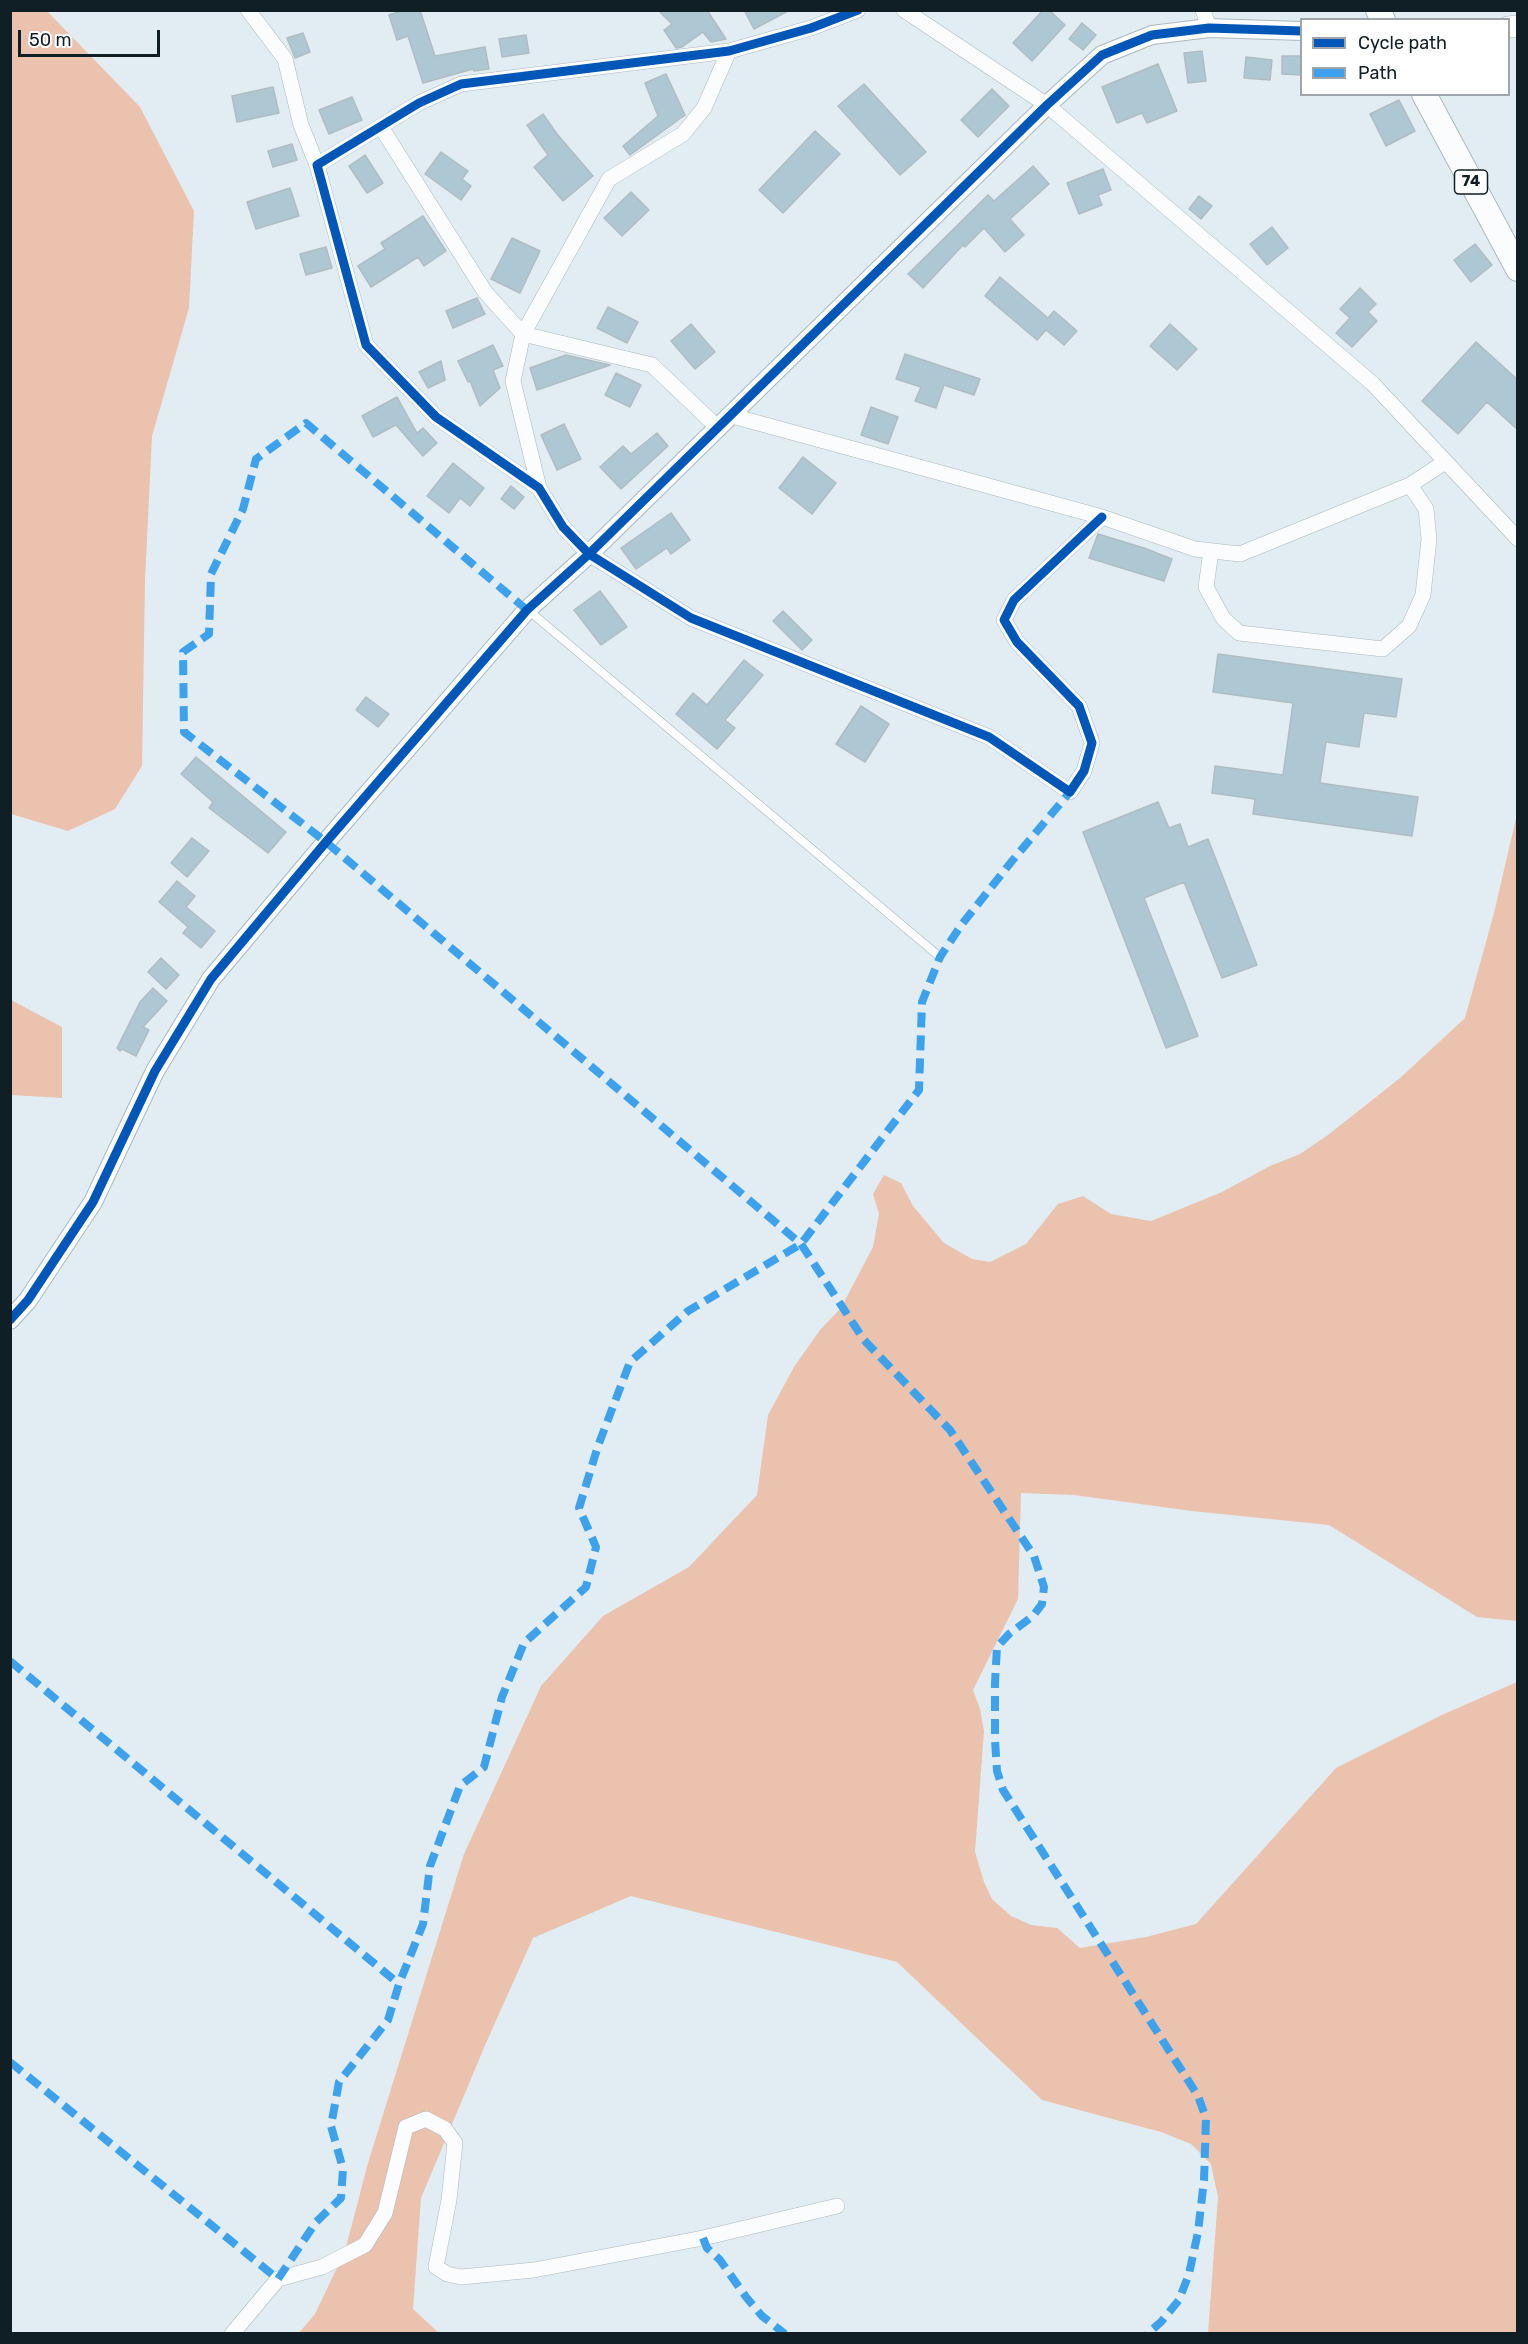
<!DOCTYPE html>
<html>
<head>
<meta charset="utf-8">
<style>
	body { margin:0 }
	#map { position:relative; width:1528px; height:2344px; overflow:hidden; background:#e1edf3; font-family:Rubik,sans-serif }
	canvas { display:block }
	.frame { position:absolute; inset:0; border:12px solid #101f25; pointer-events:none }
	.legend { position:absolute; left:1300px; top:18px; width:210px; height:78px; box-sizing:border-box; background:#fff; border:2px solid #9fa5a8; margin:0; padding:8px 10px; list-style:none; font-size:18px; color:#101f25 }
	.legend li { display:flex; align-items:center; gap:12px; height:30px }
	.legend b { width:30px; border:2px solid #9fa5a8 }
	.scale { position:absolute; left:18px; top:30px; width:142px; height:27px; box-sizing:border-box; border:3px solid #101f25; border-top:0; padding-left:8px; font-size:18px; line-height:21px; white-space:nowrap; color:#101f25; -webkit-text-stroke:4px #fff; paint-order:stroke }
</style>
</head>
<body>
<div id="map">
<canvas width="1528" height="2344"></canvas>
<div class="frame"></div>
<ul class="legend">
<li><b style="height:8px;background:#0057b8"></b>Cycle path</li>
<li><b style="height:8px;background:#3da2eb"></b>Path</li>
</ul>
<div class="scale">50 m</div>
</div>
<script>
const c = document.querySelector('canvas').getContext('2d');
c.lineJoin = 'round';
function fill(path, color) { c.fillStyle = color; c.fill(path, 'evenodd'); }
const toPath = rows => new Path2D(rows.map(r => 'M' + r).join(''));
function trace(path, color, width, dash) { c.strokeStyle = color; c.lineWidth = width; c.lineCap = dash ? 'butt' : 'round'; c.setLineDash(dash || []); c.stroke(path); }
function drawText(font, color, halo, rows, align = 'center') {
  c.font = font + ' Rubik,sans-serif'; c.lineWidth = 5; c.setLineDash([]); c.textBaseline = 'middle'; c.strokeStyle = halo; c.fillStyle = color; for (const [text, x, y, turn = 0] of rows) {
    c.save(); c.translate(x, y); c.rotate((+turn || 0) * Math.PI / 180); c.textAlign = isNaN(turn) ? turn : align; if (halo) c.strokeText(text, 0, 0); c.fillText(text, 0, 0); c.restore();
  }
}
const forest = toPath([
	[10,11,47,11,140,107,194,211,189,308,152,436,145,580,142,766,115,809,68,831,11,814],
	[1517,814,1517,1621,1477,1617,1329,1525,1192,1511,1074,1495,1021,1493,1018,1599,973,1690,980,1709,984,1731,975,1852,984,1882,992,1899,1011,1916,1031,1925,1057,1928,1080,1948,1146,1937,1196,1924,1336,1768,1444,1714,1517,1682,1517,2333,1208,2333,1218,2197,1211,2164,1191,2144,1161,2132,1042,2100,897,1962,631,1896,533,1938,486,2043,421,2198,413,2309,439,2333,298,2334,315,2314,345,2251,368,2163,464,1854,541,1686,603,1616,689,1567,757,1495,768,1415,794,1367,820,1330,841,1308,873,1247,879,1214,873,1194,884,1175,901,1183,913,1206,944,1243,972,1259,990,1262,1026,1244,1058,1204,1083,1196,1111,1214,1151,1221,1222,1192,1270,1166,1300,1154,1328,1135,1400,1078,1465,1018,1494,913],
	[11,1000,62,1027,62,1098,11,1095]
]);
const building = toPath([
	[404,10,420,10,435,56,485,47,489,69,474,71,473,69,423,83,408,36,397,40,389,15,404,10],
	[658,10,707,10,726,39,711,42,703,32,682,47,676,48,664,30,672,24,658,10],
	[744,10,790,10,754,29,744,10],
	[1043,10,1049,10,1065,25,1032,61,1013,43,1043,10],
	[1082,23,1096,35,1083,50,1069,39,1082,23],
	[303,33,310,52,295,58,287,38,303,33],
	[526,35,529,53,502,57,499,39,526,35],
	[1202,51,1206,81,1188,83,1184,53,1202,51],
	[1282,56,1302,56,1302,75,1282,74,1282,56],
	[1246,57,1272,60,1270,80,1244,78,1246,57],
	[1158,64,1177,111,1147,123,1142,113,1117,123,1102,87,1158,64],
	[666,74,685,115,630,155,623,146,658,116,645,83,666,74],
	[864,84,926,152,900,175,838,106,864,84],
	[273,87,279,113,237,122,232,96,273,87],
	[992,89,1009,106,978,137,961,120,992,89],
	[352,97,362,120,329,134,319,110,352,97],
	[1399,100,1415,131,1386,146,1370,114,1399,100],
	[543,114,557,134,593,176,563,201,534,167,548,155,527,125,543,114],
	[815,131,840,154,783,213,759,190,815,131],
	[292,144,297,160,273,167,268,151,292,144],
	[441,152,468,171,462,179,471,186,461,200,425,174,441,152],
	[365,155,383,183,367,193,349,166,365,155],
	[1033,166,1049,184,1010,219,1024,235,1005,252,984,228,965,247,963,245,923,288,908,274,988,195,994,201,1033,166],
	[1103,169,1111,190,1098,195,1102,205,1079,214,1067,183,1103,169],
	[290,188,299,216,256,229,247,202,290,188],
	[631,192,649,210,622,236,604,218,631,192],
	[1199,196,1212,206,1201,219,1189,209,1199,196],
	[423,216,446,251,424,266,418,257,371,287,358,266,385,249,381,243,423,216],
	[1272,227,1288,248,1267,265,1250,244,1272,227],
	[512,238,540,251,520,293,491,279,512,238],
	[1475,244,1492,265,1471,282,1454,260,1475,244],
	[326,247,332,268,306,275,300,254,326,247],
	[1000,277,1048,318,1054,311,1077,331,1064,345,1046,330,1037,340,985,296,1000,277],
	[1360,288,1376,304,1368,312,1377,321,1352,347,1336,333,1350,318,1340,309,1360,288],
	[477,298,485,314,453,328,446,311,477,298],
	[608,307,638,322,627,343,597,328,608,307],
	[691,324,715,352,695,369,671,341,691,324],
	[1170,324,1197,349,1177,370,1150,346,1170,324],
	[1476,342,1518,380,1518,430,1487,402,1458,434,1422,401,1476,342],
	[493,345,503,366,493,370,500,388,480,406,470,381,468,382,458,361,493,345],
	[905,354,980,379,974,395,944,385,936,408,915,401,921,387,896,379,905,354],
	[566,355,610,365,537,390,530,368,566,355],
	[441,361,445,380,428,388,419,372,441,361],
	[616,373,641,385,630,407,605,395,616,373],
	[397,397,417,433,423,428,437,443,423,456,396,425,373,437,362,416,397,397],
	[871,407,898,417,888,444,861,435,871,407],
	[564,424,581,459,557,470,541,435,564,424],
	[657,433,668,446,621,489,600,467,623,446,631,454,657,433],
	[803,457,836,483,812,514,779,488,803,457],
	[453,463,484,488,470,506,460,498,449,513,427,496,453,463],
	[511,486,524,497,514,509,501,499,511,486],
	[671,513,690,540,671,554,667,548,636,569,621,548,671,513],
	[1098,534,1144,548,1172,559,1164,581,1089,558,1098,534],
	[600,591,627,627,601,645,574,610,600,591],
	[783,611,812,640,802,650,773,621,783,611],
	[1218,654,1402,679,1396,717,1364,713,1359,747,1326,742,1320,783,1418,797,1412,836,1253,814,1255,799,1212,793,1215,766,1283,775,1293,703,1213,692,1218,654],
	[744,660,763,675,725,720,735,728,717,749,676,714,693,693,707,705,744,660],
	[366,697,389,714,378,727,356,710,366,697],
	[861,706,889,724,865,762,836,744,861,706],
	[196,757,286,832,268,853,209,808,213,802,181,774,196,757],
	[1158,802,1169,828,1180,824,1188,847,1208,839,1257,965,1222,978,1184,882,1144,898,1198,1036,1166,1048,1083,832,1158,802],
	[192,838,209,851,187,877,171,863,192,838],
	[177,881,195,896,186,907,215,931,201,948,183,933,188,927,159,902,177,881],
	[161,958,179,975,166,989,148,972,161,958],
	[153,988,167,1001,143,1027,149,1030,136,1056,122,1049,120,1051,117,1048,140,1002,153,988]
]);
const service = toPath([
	[528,610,940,957]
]);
const minor = toPath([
	[248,10,285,59,301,125,317,165],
	[858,10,811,28,729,51,461,84,419,103,317,165,366,345,436,417,539,488,563,527,589,554,691,618,989,737,1070,792,1084,771,1092,743,1079,706,1017,642,1004,620,1014,600,1102,517],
	[904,10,1047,105,1373,384,1518,539],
	[1203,10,1209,28],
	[381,127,485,292,523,334,652,365,717,427],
	[729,415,1102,517,1195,549,1240,554,1410,485,1445,462],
	[539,488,513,381,523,334,609,179,683,134,704,108,729,51],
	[1211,551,1206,587,1223,618,1239,633,1383,649,1409,626,1423,595,1429,539,1426,509,1410,485],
	[232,2334,278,2279,322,2267,365,2245,385,2213,406,2127,426,2119,445,2129,455,2143,449,2200,436,2267,447,2274,461,2277,534,2270,703,2238,837,2206]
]);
const tertiary = toPath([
	[10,1320,28,1300,93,1202,155,1071,211,979,326,842,527,610,589,554,1047,105,1102,55,1152,35,1209,28,1302,31]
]);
const secondary = toPath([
	[1508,27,1518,26]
]);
const primary = toPath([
	[1378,10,1383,20],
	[1424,94,1518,269]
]);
const quiet = toPath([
	[527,610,306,423,256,459,243,509,211,574,209,634,183,652,184,732,326,842,801,1244,864,1340,950,1430,1034,1556,1044,1587,1042,1604,1033,1616,1009,1634,997,1647,995,1683,995,1740,997,1771,1003,1790,1198,2096,1206,2118,1204,2180,1198,2232,1189,2274,1179,2300,1161,2322,1147,2334],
	[10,1661,399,1984],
	[10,2062,278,2279,316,2222,341,2198,343,2169,331,2126,339,2082,388,2020,399,1984,423,1924,430,1866,460,1786,484,1767,502,1697,524,1643,586,1587,596,1547,579,1508,598,1446,630,1362,688,1311,801,1244,919,1090,922,1002,940,957,962,924,1012,861,1070,792],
	[703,2238,707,2248,720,2260,746,2297,762,2316,785,2334]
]);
const cycleway = toPath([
	[858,10,811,28,729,51,461,84,419,103,317,165,366,345,436,417,539,488,563,527,589,554,691,618,989,737,1070,792,1084,771,1092,743,1079,706,1017,642,1004,620,1014,600,1102,517],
	[10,1320,28,1300,93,1202,155,1071,211,979,326,842,527,610,589,554,1047,105,1102,55,1152,35,1209,28,1302,31]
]);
const shields = [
	[1471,182,33]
];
const shieldNames = [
	["74",1471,182]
];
fill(forest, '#eac2ae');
fill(building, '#aec8d3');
trace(building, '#b0bcc2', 1.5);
trace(service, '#abb8be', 9);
trace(minor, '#abb8be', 16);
trace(tertiary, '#abb8be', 20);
trace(secondary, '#abb8be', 22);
trace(primary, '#abb8be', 26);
trace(service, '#fafcfd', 8);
trace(minor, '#fafcfd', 15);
trace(tertiary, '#fafcfd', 18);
trace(secondary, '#fafcfd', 21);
trace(primary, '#fafcfd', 24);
trace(quiet, '#3da2eb', 8, [15, 8]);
trace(cycleway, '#0057b8', 9);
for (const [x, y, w] of shields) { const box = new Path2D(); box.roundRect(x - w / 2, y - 12, w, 24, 4.5); c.fillStyle = '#fff'; c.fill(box); trace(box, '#101f25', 1.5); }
drawText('bold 15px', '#101f25', null, shieldNames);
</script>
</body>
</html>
